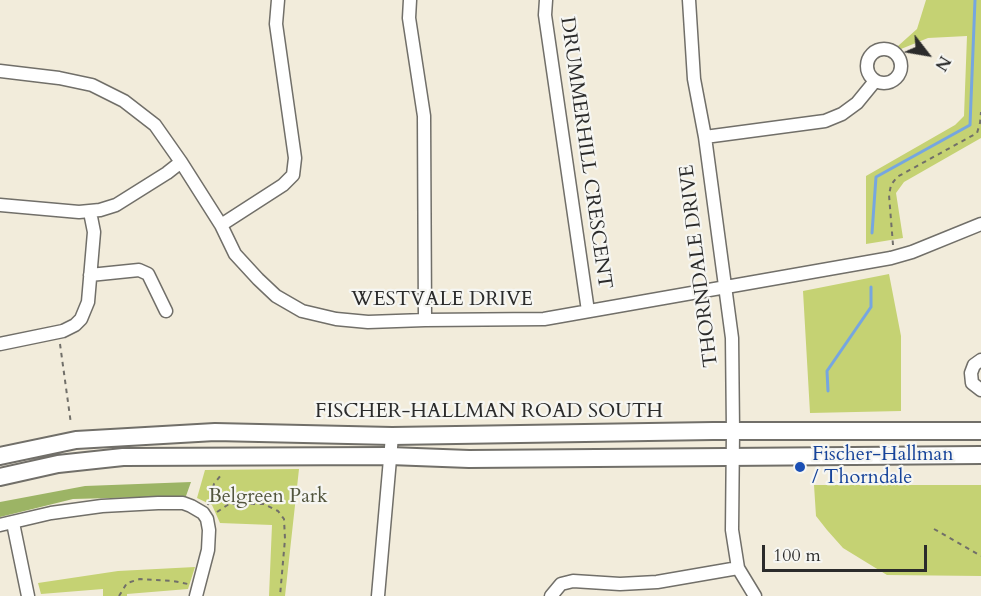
<!DOCTYPE html>
<html>
<head>
<meta charset="utf-8">
<style>
	body { margin:0 }
	#map { position:relative; width:981px; height:596px; overflow:hidden; background:#f2ecdb; font-family:Cardo,serif }
	canvas { display:block }
	.north { position:absolute; left:897px; top:24px; width:60px; height:60px; -webkit-text-stroke:4px #f6f6f2; paint-order:stroke; rotate:121deg; font-size:16px; font-weight:700; line-height:24px; text-align:center; color:#2b2b2b }
	.north::after { content:''; display:block; margin:auto; width:21px; height:27px; background:#2b2b2b; clip-path:polygon(50% 0,100% 100%,50% 72%,0 100%) }
	.scale { position:absolute; left:762px; top:545px; width:165px; height:27px; box-sizing:border-box; border:3px solid #2b2b2b; border-top:0; padding-left:8px; font-size:18px; line-height:21px; white-space:nowrap; color:#2b2b2b; -webkit-text-stroke:4px #f6f6f2; paint-order:stroke }
</style>
</head>
<body>
<div id="map">
<canvas width="981" height="596"></canvas>
<div class="north">N</div>
<div class="scale">100 m</div>
</div>
<script>
const c = document.querySelector('canvas').getContext('2d');
c.lineJoin = 'round';
function fill(path, color) { c.fillStyle = color; c.fill(path, 'evenodd'); }
const toPath = rows => new Path2D(rows.map(r => 'M' + r).join(''));
function trace(path, color, width, dash) { c.strokeStyle = color; c.lineWidth = width; c.lineCap = dash ? 'butt' : 'round'; c.setLineDash(dash || []); c.stroke(path); }
function drawText(font, color, halo, rows, align = 'center') {
  c.font = font + ' Cardo,serif'; c.lineWidth = 4.5; c.setLineDash([]); c.textBaseline = 'middle'; c.strokeStyle = halo; c.fillStyle = color; for (const [text, x, y, turn = 0] of rows) {
    c.save(); c.translate(x, y); c.rotate((+turn || 0) * Math.PI / 180); c.textAlign = isNaN(turn) ? turn : align; if (halo) c.strokeText(text, 0, 0); c.fillText(text, 0, 0); c.restore();
  }
}
const green = toPath([
	[926,0,981,0,981,138,904,182,896,193,903,238,866,244,866,176,955,125,964,116,967,36,928,38,901,49,898,46,917,29],
	[889,274,901,336,901,411,810,413,803,291],
	[299,469,285,596,269,596,272,525,220,523,212,505,197,498,205,470],
	[814,485,981,485,981,576,887,575,843,548,827,530,816,516],
	[195,567,188,589,127,594,127,596,103,596,103,589,41,594,38,583,118,571]
]);
const forest = toPath([
	[191,482,186,496,73,499,0,517,0,502,85,486]
]);
const stream = toPath([
	[872,233,876,177,970,125,975,0],
	[828,391,827,371,871,307,871,287]
]);
const path = toPath([
	[893,245,889,195,891,185,897,177,977,133,980,123,981,112],
	[60,344,71,424],
	[208,505,214,484,221,475],
	[217,512,229,504,264,504,278,511,284,519,285,539,280,596],
	[934,529,981,556],
	[119,596,127,583,140,579,173,581,188,584]
]);
const minor = toPath([
	[410,0,409,18,424,116,425,320],
	[546,0,545,15,588,311],
	[689,0,694,79,705,137,732,338,733,431,732,530,738,568,755,596],
	'867 66a17 17 0 1 1 34 0a17 17 0 1 1-34 0Z',
	[0,71,59,78,92,85,124,101,155,125,181,162,221,225,235,254,258,279,276,296,302,311,336,319,368,322,425,320,544,319,891,258,912,252,981,224],
	[705,137,825,121,842,114,857,103,875,81],
	[0,205,79,212,100,210,116,205,167,173,181,162],
	[221,225,283,185,293,175,295,158,276,24,278,0],
	[90,275,139,270,148,274,166,311],
	[0,344,63,331,75,325,81,319,88,302,94,232,90,212],
	[981,360,974,365,971,373,972,383,981,390],
	[13,523,28,596],
	[0,525,51,513,102,506,158,503,183,503,191,506,203,513,207,519,209,530,208,550,196,596],
	[378,596,392,436],
	[551,596,561,584,573,581,620,584,657,582,738,568]
]);
const major = toPath([
	[0,456,76,440,215,432,392,436,713,431,981,431],
	[0,477,58,464,123,457,390,456,469,459,981,455]
]);
const markers = [
	[800,467,6,"#1a4fb4"]
];
const streetNames = [
	["DRUMMERHILL CRESCENT",585,153,82],
	["THORNDALE DRIVE",700,266,-97],
	["WESTVALE DRIVE",442,300],
	["FISCHER-HALLMAN ROAD SOUTH",489,412]
];
const transitNames = [
	["Fischer-Hallman",812,455],
	["/ Thorndale",812,478]
];
const parkNames = [
	["Belgreen Park",268,497]
];
fill(green, '#c5d273');
fill(forest, '#9cb465');
trace(stream, '#76a6e0', 3);
trace(minor, '#716f69', 15);
trace(major, '#716f69', 20);
trace(path, '#716f69', 2, [4.5, 4.5]);
trace(minor, '#fff', 12);
trace(major, '#fff', 16);
for (const [x, y, r, color] of markers) { const dot = new Path2D(); dot.arc(x, y, r, 0, 2 * Math.PI); c.fillStyle = color; c.fill(dot); trace(dot, '#f6f6f2', 2); }
drawText('20px', '#2b2b2b', '#f6f6f2', streetNames);
drawText('20px', '#164399', '#f6f6f2', transitNames, 'left');
drawText('20px', '#52553d', '#f6f6f2', parkNames);
</script>
</body>
</html>
